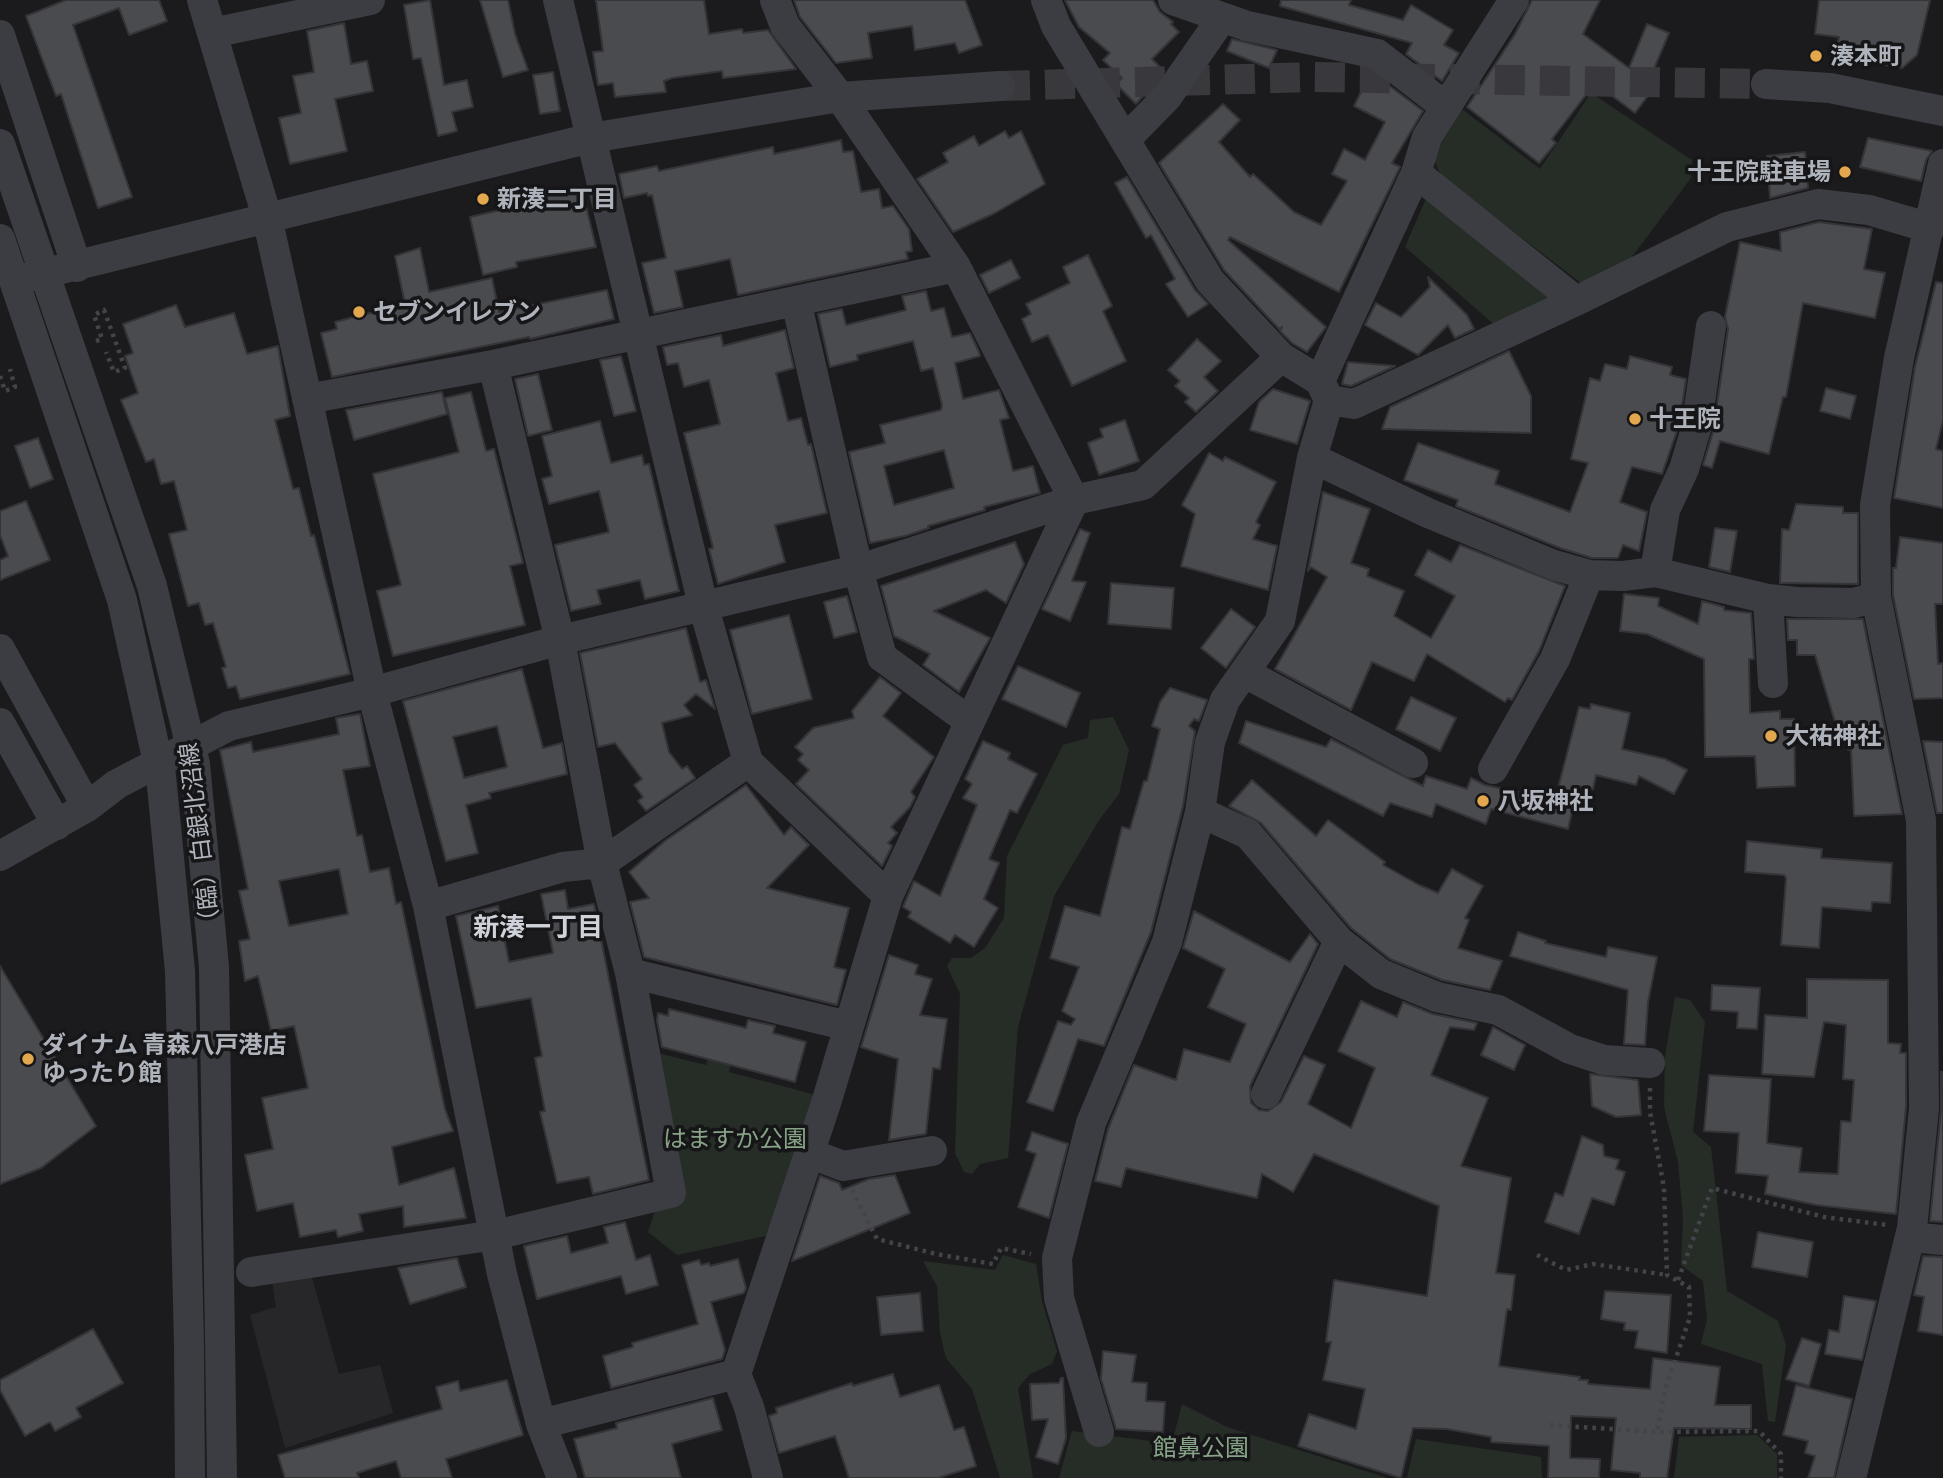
<!DOCTYPE html>
<html>
<head>
<meta charset="utf-8">
<style>
	body { margin:0 }
	canvas { display:block; background:#1b1b1d }
</style>
</head>
<body>
<canvas width="1943" height="1478"></canvas>
<script>
const c = document.querySelector('canvas').getContext('2d');
c.lineJoin = 'round';
function fill(path, color) { c.fillStyle = color; c.fill(path, 'evenodd'); }
const toPath = rows => new Path2D(rows.map(r => 'M' + r).join(''));
function trace(path, color, width, dash) { c.strokeStyle = color; c.lineWidth = width; c.lineCap = dash ? 'butt' : 'round'; c.setLineDash(dash || []); c.stroke(path); }
function drawText(font, color, halo, rows, align = 'center') {
  c.font = font + ' Commissioner,"Noto Sans JP",sans-serif'; c.lineWidth = 7; c.setLineDash([]); c.textBaseline = 'middle'; c.strokeStyle = halo; c.fillStyle = color; for (const [text, x, y, turn = 0] of rows) {
    c.save(); c.translate(x, y); c.rotate((+turn || 0) * Math.PI / 180); c.textAlign = isNaN(turn) ? turn : align; if (halo) c.strokeText(text, 0, 0); c.fillText(text, 0, 0); c.restore();
  }
}
const built = toPath([
	[311,1274,339,1374,380,1365,393,1413,285,1448,250,1315,276,1307,272,1281]
]);
const green = toPath([
	[1591,93,1692,160,1691,178,1631,258,1581,283,1441,176,1433,157,1462,109,1540,169],
	[1428,194,1559,298,1496,326,1405,247],
	[1113,717,1129,750,1119,794,1099,820,1054,896,1018,1027,1008,1158,980,1164,972,1174,964,1172,955,1153,960,994,947,966,952,958,971,958,985,948,1004,918,1007,856,1063,745,1088,738,1090,720],
	[1675,997,1690,1000,1705,1022,1693,1132,1711,1147,1727,1291,1778,1321,1786,1345,1775,1422,1768,1421,1762,1364,1701,1344,1707,1319,1703,1281,1681,1265,1683,1218,1678,1162,1664,1107,1665,1056],
	[716,1032,736,1039,729,1072,816,1095,770,1235,677,1255,648,1232,656,1208,653,1052,706,1065],
	[1003,1255,1036,1264,1042,1301,1057,1351,1052,1364,1030,1374,1018,1388,1033,1478,1000,1478,972,1389,946,1358,940,1333,937,1286,923,1261,995,1270],
	[1182,1404,1227,1427,1387,1478,1059,1478,1072,1431,1151,1441,1160,1434,1174,1435],
	[1757,1435,1777,1454,1777,1478,1674,1478,1679,1437],
	[1416,1439,1541,1457,1542,1478,1407,1478]
]);
const building = toPath([
	[66,0,159,0,167,21,129,35,119,8,73,25,132,197,98,208,61,94,56,96,26,16,66,0],
	[430,0,444,85,467,80,473,107,452,112,457,131,438,136,421,58,413,59,404,5,430,0],
	[480,0,508,0,515,34,528,70,503,77,480,0],
	[596,0,704,0,709,34,742,29,743,33,768,30,796,69,723,78,722,71,672,78,664,81,666,92,615,97,613,83,598,85,593,52,603,51,596,0],
	[794,0,965,0,982,45,959,53,955,43,915,50,912,26,868,33,872,58,836,63,800,17,794,0],
	[1065,0,1153,0,1160,12,1173,22,1171,24,1179,32,1152,59,1164,71,1136,104,1116,84,1122,78,1103,60,1110,53,1079,27,1065,0],
	[1281,0,1351,0,1349,5,1403,20,1411,5,1453,30,1444,45,1459,53,1442,81,1406,54,1412,43,1280,6,1281,0],
	[1532,0,1600,0,1583,34,1629,68,1647,24,1669,33,1651,76,1659,81,1635,113,1603,89,1600,93,1592,87,1552,139,1556,143,1539,163,1467,107,1515,34,1532,0],
	[1819,0,1930,0,1917,55,1902,68,1835,56,1839,37,1815,34,1819,0],
	[344,23,351,64,367,61,373,91,335,99,347,151,290,164,279,118,301,113,293,76,314,72,307,31,344,23],
	[1232,39,1277,50,1269,68,1227,51,1232,39],
	[553,72,560,111,540,114,533,75,553,72],
	[1371,72,1423,111,1392,163,1400,167,1339,292,1230,237,1228,240,1326,327,1307,352,1292,343,1280,331,1282,327,1279,329,1224,270,1159,163,1223,104,1240,120,1219,142,1250,177,1253,174,1294,212,1321,225,1347,181,1332,174,1344,149,1365,160,1385,122,1354,106,1371,72],
	[1005,131,1009,138,1021,131,1045,184,995,213,953,232,917,179,948,162,943,153,974,136,979,146,1005,131],
	[1868,138,1932,151,1926,160,1921,181,1860,167,1868,138],
	[841,140,843,152,853,151,861,192,879,189,882,208,893,206,909,229,912,251,906,252,908,259,738,295,730,259,675,271,683,307,654,313,642,263,666,258,652,195,648,196,647,193,624,198,619,174,657,166,659,171,773,147,774,154,841,140],
	[1805,152,1808,188,1770,198,1767,156,1805,152],
	[1127,177,1195,290,1208,304,1188,317,1166,284,1175,279,1151,235,1146,238,1115,183,1127,177],
	[581,186,596,247,516,262,517,267,483,275,470,217,514,207,512,198,581,186],
	[1819,222,1872,229,1864,269,1885,273,1875,318,1803,303,1786,397,1783,397,1769,454,1720,441,1712,468,1703,465,1713,432,1728,329,1725,317,1740,242,1781,251,1780,232,1819,222],
	[420,248,429,292,492,278,499,312,607,290,614,319,530,339,529,337,332,377,321,333,337,329,335,322,405,304,395,256,420,248],
	[1088,255,1112,306,1103,311,1126,361,1072,386,1048,335,1032,342,1022,319,1031,314,1026,304,1070,283,1063,267,1088,255],
	[1011,260,1020,278,989,293,980,275,1011,260],
	[1428,277,1467,315,1474,329,1455,338,1448,325,1418,355,1365,325,1376,303,1401,317,1430,287,1428,277],
	[1936,282,1943,283,1943,420,1936,449,1943,451,1943,508,1894,498,1915,367,1936,282],
	[926,291,931,311,944,308,952,337,970,333,979,352,980,356,955,363,963,399,999,390,1009,418,1000,420,1013,471,1033,466,1040,493,984,507,985,510,928,526,929,528,905,536,870,543,849,452,885,443,880,425,941,410,942,405,933,368,921,371,913,341,857,355,858,360,830,367,818,314,842,309,846,325,906,310,902,296,926,291],
	[944,450,954,488,894,505,884,466,944,450],
	[176,305,185,327,234,313,247,354,278,346,290,416,275,420,293,489,299,488,311,536,314,535,350,674,240,699,236,686,228,688,222,668,226,667,213,623,205,625,199,603,188,606,169,534,187,530,174,481,161,484,154,459,146,462,121,400,138,393,125,356,133,353,123,324,176,305],
	[785,330,794,368,776,373,788,421,801,418,808,445,811,444,827,513,775,525,785,562,718,584,709,549,713,548,684,433,720,424,709,380,684,387,678,363,667,365,663,347,721,335,723,346,785,330],
	[1197,339,1221,361,1204,377,1218,391,1196,412,1185,402,1189,398,1175,386,1180,381,1168,370,1197,339],
	[1509,351,1531,396,1531,433,1382,429,1390,407,1509,351],
	[621,356,636,411,614,416,600,360,621,356],
	[1630,356,1672,367,1670,375,1686,379,1679,425,1662,474,1632,467,1620,502,1647,512,1639,551,1623,545,1618,558,1592,558,1560,548,1456,506,1458,500,1404,480,1418,443,1499,471,1495,484,1570,512,1588,463,1571,459,1590,378,1600,381,1605,364,1627,369,1630,356],
	[1348,362,1395,366,1351,386,1342,384,1348,362],
	[538,374,552,430,528,436,515,379,538,374],
	[1826,388,1856,396,1850,419,1820,411,1826,388],
	[1273,389,1310,401,1297,444,1250,430,1259,402,1273,389],
	[442,392,447,414,354,440,346,410,442,392],
	[471,392,486,451,494,449,523,563,510,566,525,625,393,656,377,591,401,585,373,474,459,452,445,398,471,392],
	[1125,420,1139,461,1099,475,1088,443,1103,437,1100,429,1125,420],
	[600,421,611,463,642,455,644,465,649,464,679,591,645,599,640,580,597,590,601,604,571,611,555,545,609,532,599,491,549,504,542,479,552,476,542,436,600,421],
	[38,438,53,479,30,488,15,446,38,438],
	[1209,453,1223,461,1225,457,1276,482,1256,522,1260,525,1253,539,1277,546,1268,590,1181,566,1195,514,1182,505,1209,453],
	[1323,492,1370,509,1351,563,1369,569,1367,576,1404,591,1394,616,1431,638,1455,596,1415,575,1428,550,1451,562,1460,545,1565,586,1539,651,1512,700,1508,698,1505,702,1427,654,1414,681,1372,662,1351,710,1275,669,1327,577,1311,567,1308,571,1323,492],
	[26,501,50,560,0,580,0,560,8,556,0,535,0,511,26,501],
	[1796,504,1843,507,1843,513,1858,513,1858,584,1780,583,1782,529,1789,530,1796,504],
	[1715,528,1737,531,1730,572,1709,567,1715,528],
	[1080,529,1090,533,1072,581,1086,582,1070,621,1042,609,1080,529],
	[1900,537,1943,543,1943,604,1935,604,1938,664,1943,663,1943,698,1914,699,1893,595,1893,568,1896,568,1900,537],
	[1015,542,1024,564,1006,603,986,590,934,611,990,638,959,692,923,665,930,654,894,636,881,586,1015,542],
	[1111,583,1174,588,1171,629,1108,624,1111,583],
	[1624,594,1659,598,1658,606,1698,624,1702,601,1724,607,1724,610,1751,613,1754,659,1749,659,1750,713,1780,711,1780,719,1794,719,1795,786,1757,788,1755,756,1705,757,1704,659,1647,634,1620,631,1624,594],
	[847,596,857,632,834,638,824,602,847,596],
	[1231,609,1255,627,1226,668,1201,648,1231,609],
	[789,615,812,699,752,714,730,630,789,615],
	[1787,619,1863,619,1902,814,1854,816,1851,749,1848,750,1842,721,1835,722,1815,655,1797,655,1797,640,1788,640,1787,619],
	[686,628,700,682,706,680,715,709,696,694,684,705,692,715,662,723,669,752,682,769,687,766,695,778,646,811,638,801,643,797,634,785,642,779,615,743,598,747,580,653,686,628],
	[1018,666,1080,693,1066,727,1002,699,1018,666],
	[522,669,543,748,562,743,567,774,489,793,491,798,466,805,478,853,446,861,403,701,522,669],
	[497,726,507,767,464,778,453,737,497,726],
	[880,677,901,693,883,716,934,757,911,792,915,797,910,807,891,827,897,833,888,843,892,846,882,866,796,784,809,770,798,760,803,754,795,747,813,728,854,718,852,711,880,677],
	[1170,688,1207,700,1199,721,1194,719,1189,726,1195,731,1183,806,1151,932,1104,1046,1078,1039,1053,1111,1027,1102,1058,1021,1071,1025,1075,1019,1062,1011,1079,967,1050,958,1065,906,1100,916,1122,827,1130,829,1144,781,1147,781,1160,729,1152,726,1160,702,1170,688],
	[1411,697,1456,718,1440,751,1396,729,1411,697],
	[1591,704,1630,713,1622,749,1665,759,1687,770,1674,794,1639,776,1636,785,1596,775,1593,789,1578,786,1568,829,1491,809,1486,824,1436,804,1432,817,1390,803,1383,816,1239,743,1246,721,1326,747,1331,739,1423,786,1426,776,1467,789,1471,778,1485,785,1555,800,1579,707,1590,709,1591,704],
	[360,714,370,766,343,770,357,836,362,835,370,872,389,868,396,904,401,902,445,1109,453,1131,392,1147,399,1185,454,1168,466,1218,404,1227,403,1206,359,1214,363,1231,338,1237,336,1230,300,1237,293,1203,257,1211,245,1155,273,1149,262,1098,308,1088,294,1026,271,1031,258,976,245,981,239,941,250,939,239,891,248,889,220,750,251,742,253,752,339,734,336,718,360,714],
	[339,869,348,914,289,926,279,881,339,869],
	[983,741,1010,753,1008,759,1037,774,1017,813,1010,810,989,859,999,863,984,899,998,908,974,947,955,935,950,943,908,917,911,912,903,907,914,881,940,896,977,805,963,798,972,784,965,779,983,741],
	[1923,741,1943,742,1943,813,1937,813,1923,741],
	[1252,780,1316,836,1328,820,1385,862,1383,865,1419,885,1438,893,1452,869,1483,886,1465,918,1469,920,1458,948,1502,961,1490,990,1442,980,1390,959,1351,928,1261,823,1229,806,1252,780],
	[746,785,784,835,791,827,809,845,767,888,849,908,834,967,846,970,837,1005,644,957,630,902,649,898,629,872,666,840,746,785],
	[1747,841,1822,849,1821,858,1892,863,1890,903,1872,902,1871,911,1822,907,1819,948,1781,945,1786,878,1784,875,1745,872,1747,841],
	[565,890,568,909,594,904,649,1180,593,1194,589,1177,557,1183,540,1112,545,1111,535,1058,542,1056,531,998,476,1008,456,916,498,906,509,962,553,953,541,894,565,890],
	[1194,911,1290,962,1310,934,1318,944,1250,1086,1251,1103,1259,1110,1268,1111,1281,1102,1304,1056,1325,1065,1308,1104,1351,1128,1375,1068,1338,1051,1361,1001,1397,1017,1403,1002,1433,1014,1477,1023,1474,1030,1450,1027,1431,1075,1488,1098,1461,1166,1511,1178,1496,1273,1515,1275,1511,1310,1507,1309,1499,1366,1580,1377,1579,1380,1588,1380,1588,1384,1650,1389,1653,1358,1720,1367,1715,1405,1751,1405,1751,1429,1674,1428,1667,1478,1640,1478,1640,1473,1611,1470,1616,1418,1571,1416,1570,1458,1600,1459,1599,1478,1548,1478,1549,1446,1491,1442,1491,1437,1447,1429,1413,1428,1401,1478,1298,1446,1309,1414,1356,1429,1365,1389,1323,1380,1331,1342,1326,1342,1334,1280,1427,1296,1439,1206,1314,1154,1293,1192,1262,1174,1257,1198,1126,1168,1121,1187,1095,1181,1108,1129,1134,1065,1176,1080,1184,1049,1230,1062,1246,1024,1208,1007,1225,969,1183,948,1194,911],
	[1518,932,1546,941,1545,943,1606,957,1608,947,1657,957,1648,1002,1645,1045,1624,1044,1628,990,1510,956,1518,932],
	[889,955,918,965,915,974,932,979,920,1015,947,1019,940,1069,933,1068,926,1134,889,1140,898,1059,861,1047,889,955],
	[0,966,96,1126,41,1168,0,1184,0,966],
	[1807,979,1888,980,1888,1043,1901,1044,1900,1053,1906,1053,1906,1107,1896,1214,1816,1205,1765,1194,1768,1176,1736,1173,1739,1133,1704,1131,1709,1075,1771,1079,1767,1143,1802,1148,1799,1172,1838,1174,1841,1121,1851,1122,1854,1080,1843,1079,1846,1025,1824,1022,1814,1077,1762,1074,1765,1015,1807,1018,1807,979],
	[1712,985,1760,988,1757,1029,1737,1028,1738,1012,1711,1010,1712,985],
	[669,1009,746,1028,748,1020,775,1026,773,1033,806,1042,795,1082,662,1047,657,1020,658,1013,668,1016,669,1009],
	[1493,1027,1525,1045,1514,1070,1481,1055,1493,1027],
	[1941,1072,1943,1072,1943,1222,1930,1221,1941,1110,1941,1072],
	[1590,1074,1638,1080,1641,1115,1616,1117,1592,1106,1590,1074],
	[1032,1132,1068,1144,1049,1218,1018,1207,1036,1154,1026,1150,1032,1132],
	[1582,1136,1603,1145,1604,1156,1619,1160,1616,1169,1625,1172,1614,1205,1592,1198,1579,1234,1545,1222,1555,1193,1563,1196,1582,1136],
	[895,1175,910,1213,792,1261,820,1176,839,1183,842,1190,869,1179,895,1175],
	[625,1222,636,1260,650,1255,658,1285,626,1294,621,1276,537,1299,524,1246,567,1236,571,1253,608,1243,604,1227,625,1222],
	[1758,1232,1813,1242,1807,1277,1752,1267,1758,1232],
	[1923,1256,1943,1257,1943,1335,1918,1331,1924,1297,1914,1295,1923,1256],
	[457,1258,466,1287,410,1304,398,1268,457,1258],
	[738,1259,746,1288,744,1293,711,1302,725,1350,722,1359,611,1388,603,1356,633,1347,632,1343,698,1324,682,1265,699,1260,701,1265,709,1263,710,1266,738,1259],
	[1605,1291,1671,1295,1667,1353,1635,1348,1638,1331,1624,1330,1625,1323,1601,1319,1605,1291],
	[920,1293,923,1331,881,1335,877,1297,920,1293],
	[1844,1296,1876,1301,1862,1360,1825,1354,1829,1330,1839,1332,1844,1296],
	[93,1329,123,1383,76,1408,81,1417,55,1431,50,1422,25,1436,0,1390,0,1380,93,1329],
	[1802,1338,1821,1344,1809,1386,1786,1379,1802,1338],
	[1103,1351,1136,1355,1132,1382,1147,1383,1146,1401,1165,1402,1163,1432,1116,1429,1101,1379,1103,1351],
	[893,1374,900,1397,939,1385,954,1430,964,1427,976,1466,938,1478,849,1478,835,1436,779,1453,769,1416,777,1413,776,1408,852,1383,853,1386,893,1374],
	[1061,1378,1063,1378,1066,1438,1058,1464,1036,1457,1048,1419,1032,1420,1030,1384,1059,1383,1061,1378],
	[507,1380,523,1435,446,1459,452,1478,401,1478,396,1461,357,1473,359,1478,285,1478,278,1455,442,1409,436,1387,458,1381,460,1391,507,1380],
	[1796,1385,1852,1399,1834,1478,1808,1478,1815,1456,1805,1453,1808,1441,1783,1435,1796,1385],
	[713,1398,722,1430,672,1444,681,1478,585,1478,574,1439,617,1428,616,1423,713,1398]
]);
const minorTunnel = toPath([
	[1000,86,1313,77,1766,84]
]);
const path = toPath([
	[96,341,102,339,94,315,104,310,125,368,114,372,106,352],
	[0,376,5,391,15,387,10,369],
	[1650,1088,1650,1112,1664,1188,1667,1275,1689,1287,1690,1317,1665,1390,1657,1432],
	[852,1190,877,1239,936,1254,993,1264,1001,1248,1031,1254],
	[1537,1255,1566,1270,1593,1264,1667,1275],
	[1678,1280,1712,1188,1824,1217,1887,1225],
	[1550,1425,1657,1432,1759,1431,1781,1454,1781,1478]
]);
const minor = toPath([
	[202,0,267,217,372,692,428,906,502,1274,541,1424,562,1478],
	[558,0,703,605,748,762,888,896],
	[775,0,785,26,840,97,956,267,1074,500],
	[1046,0,1056,26,1210,281,1281,357,1320,381],
	[1173,0,1247,26,1377,54,1446,107],
	[212,33,370,0],
	[0,35,77,267],
	[1766,84,1830,88,1943,111],
	[1125,140,1167,97,1222,18],
	[1416,173,1576,301],
	[21,279,591,138,840,97,1000,86],
	[796,301,858,569,882,657,969,721],
	[307,399,493,365,956,267],
	[1329,400,1354,404,1576,301,1727,227,1818,204,1869,210,1930,228],
	[1312,458,1428,513,1554,565,1589,575,1623,576,1655,572,1768,599,1797,602,1854,603,1876,597],
	[1655,572,1665,510,1684,469,1696,429,1711,326],
	[1768,599,1773,683],
	[0,649,87,807],
	[1245,673,1413,763],
	[0,723,57,825],
	[1493,769,1555,659,1589,575],
	[1200,812,1248,834,1339,941,1381,974,1437,997,1498,1010,1570,1049,1604,1060,1650,1063],
	[0,856,87,807,117,784,229,726,372,692,560,640,860,569,1074,500,1143,485,1281,357],
	[428,906,563,867,602,863,748,762],
	[630,973,848,1026],
	[1266,1094,1339,941],
	[809,1153,843,1166,932,1151],
	[1910,1237,1943,1240],
	[251,1272,495,1235,671,1193,630,973,602,863,560,640,493,365],
	[220,1340,222,1478],
	[189,1344,190,1478],
	[541,1424,736,1374],
	[1099,1432,1059,1298,1057,1258,1091,1123,1167,942,1200,812,1210,742,1225,700,1280,621,1312,458,1329,400,1320,381,1416,173,1427,137,1514,0],
	[768,1478,749,1407,736,1374,827,1100,888,896,1074,500],
	[1851,1478,1912,1228,1924,1108,1921,820,1876,597,1875,505,1899,358,1943,164]
]);
const minorBridge = toPath([
	[0,144,152,586,195,764,214,967,220,1340],
	[0,239,122,600,161,776,180,971,189,1344]
]);
const markers = [
	[1816,56,7,"#e3a84d"],
	[1845,172,7,"#e3a84d"],
	[483,199,7,"#e3a84d"],
	[359,312,7,"#e3a84d"],
	[1635,419,7,"#e3a84d"],
	[1771,736,7,"#e3a84d"],
	[1483,801,7,"#e3a84d"],
	[28,1059,7,"#e3a84d"]
];
const poiNames = [
	["湊本町",1830,56],
	["十王院駐車場",1831,172,"right"],
	["新湊二丁目",497,199],
	["セブンイレブン",373,312],
	["十王院",1649,419],
	["大祐神社",1785,736],
	["八坂神社",1497,801],
	["ダイナム 青森八戸港店",42,1045],
	["ゆったり館",42,1073]
];
const streetNames = [
	["（臨）白銀北沼線",200,838,-97]
];
const parkNames = [
	["はますか公園",735,1139],
	["館鼻公園",1201,1448]
];
const neighbourhoodNames = [
	["新湊一丁目",538,927]
];
fill(built, '#27272a');
fill(green, '#252d26');
fill(building, '#4a4b4f');
trace(building, '#353539', 2);
trace(minorTunnel, '#39393d', 30, [30, 15]);
trace(path, '#424449', 4.5, [3.5, 5]);
trace(minor, '#3c3d42', 30);
trace(minorBridge, '#3c3d42', 30);
for (const [x, y, r, color] of markers) { const dot = new Path2D(); dot.arc(x, y, r, 0, 2 * Math.PI); c.fillStyle = color; c.fill(dot); trace(dot, '#161618', 2.5); }
drawText('bold 24px', '#afb3bb', '#161618', poiNames, 'left');
drawText('24px', '#afb3bb', '#161618', streetNames);
drawText('24px', '#88a488', '#161618', parkNames);
drawText('bold 26px', '#cfd2d8', '#161618', neighbourhoodNames);
</script>
</body>
</html>
